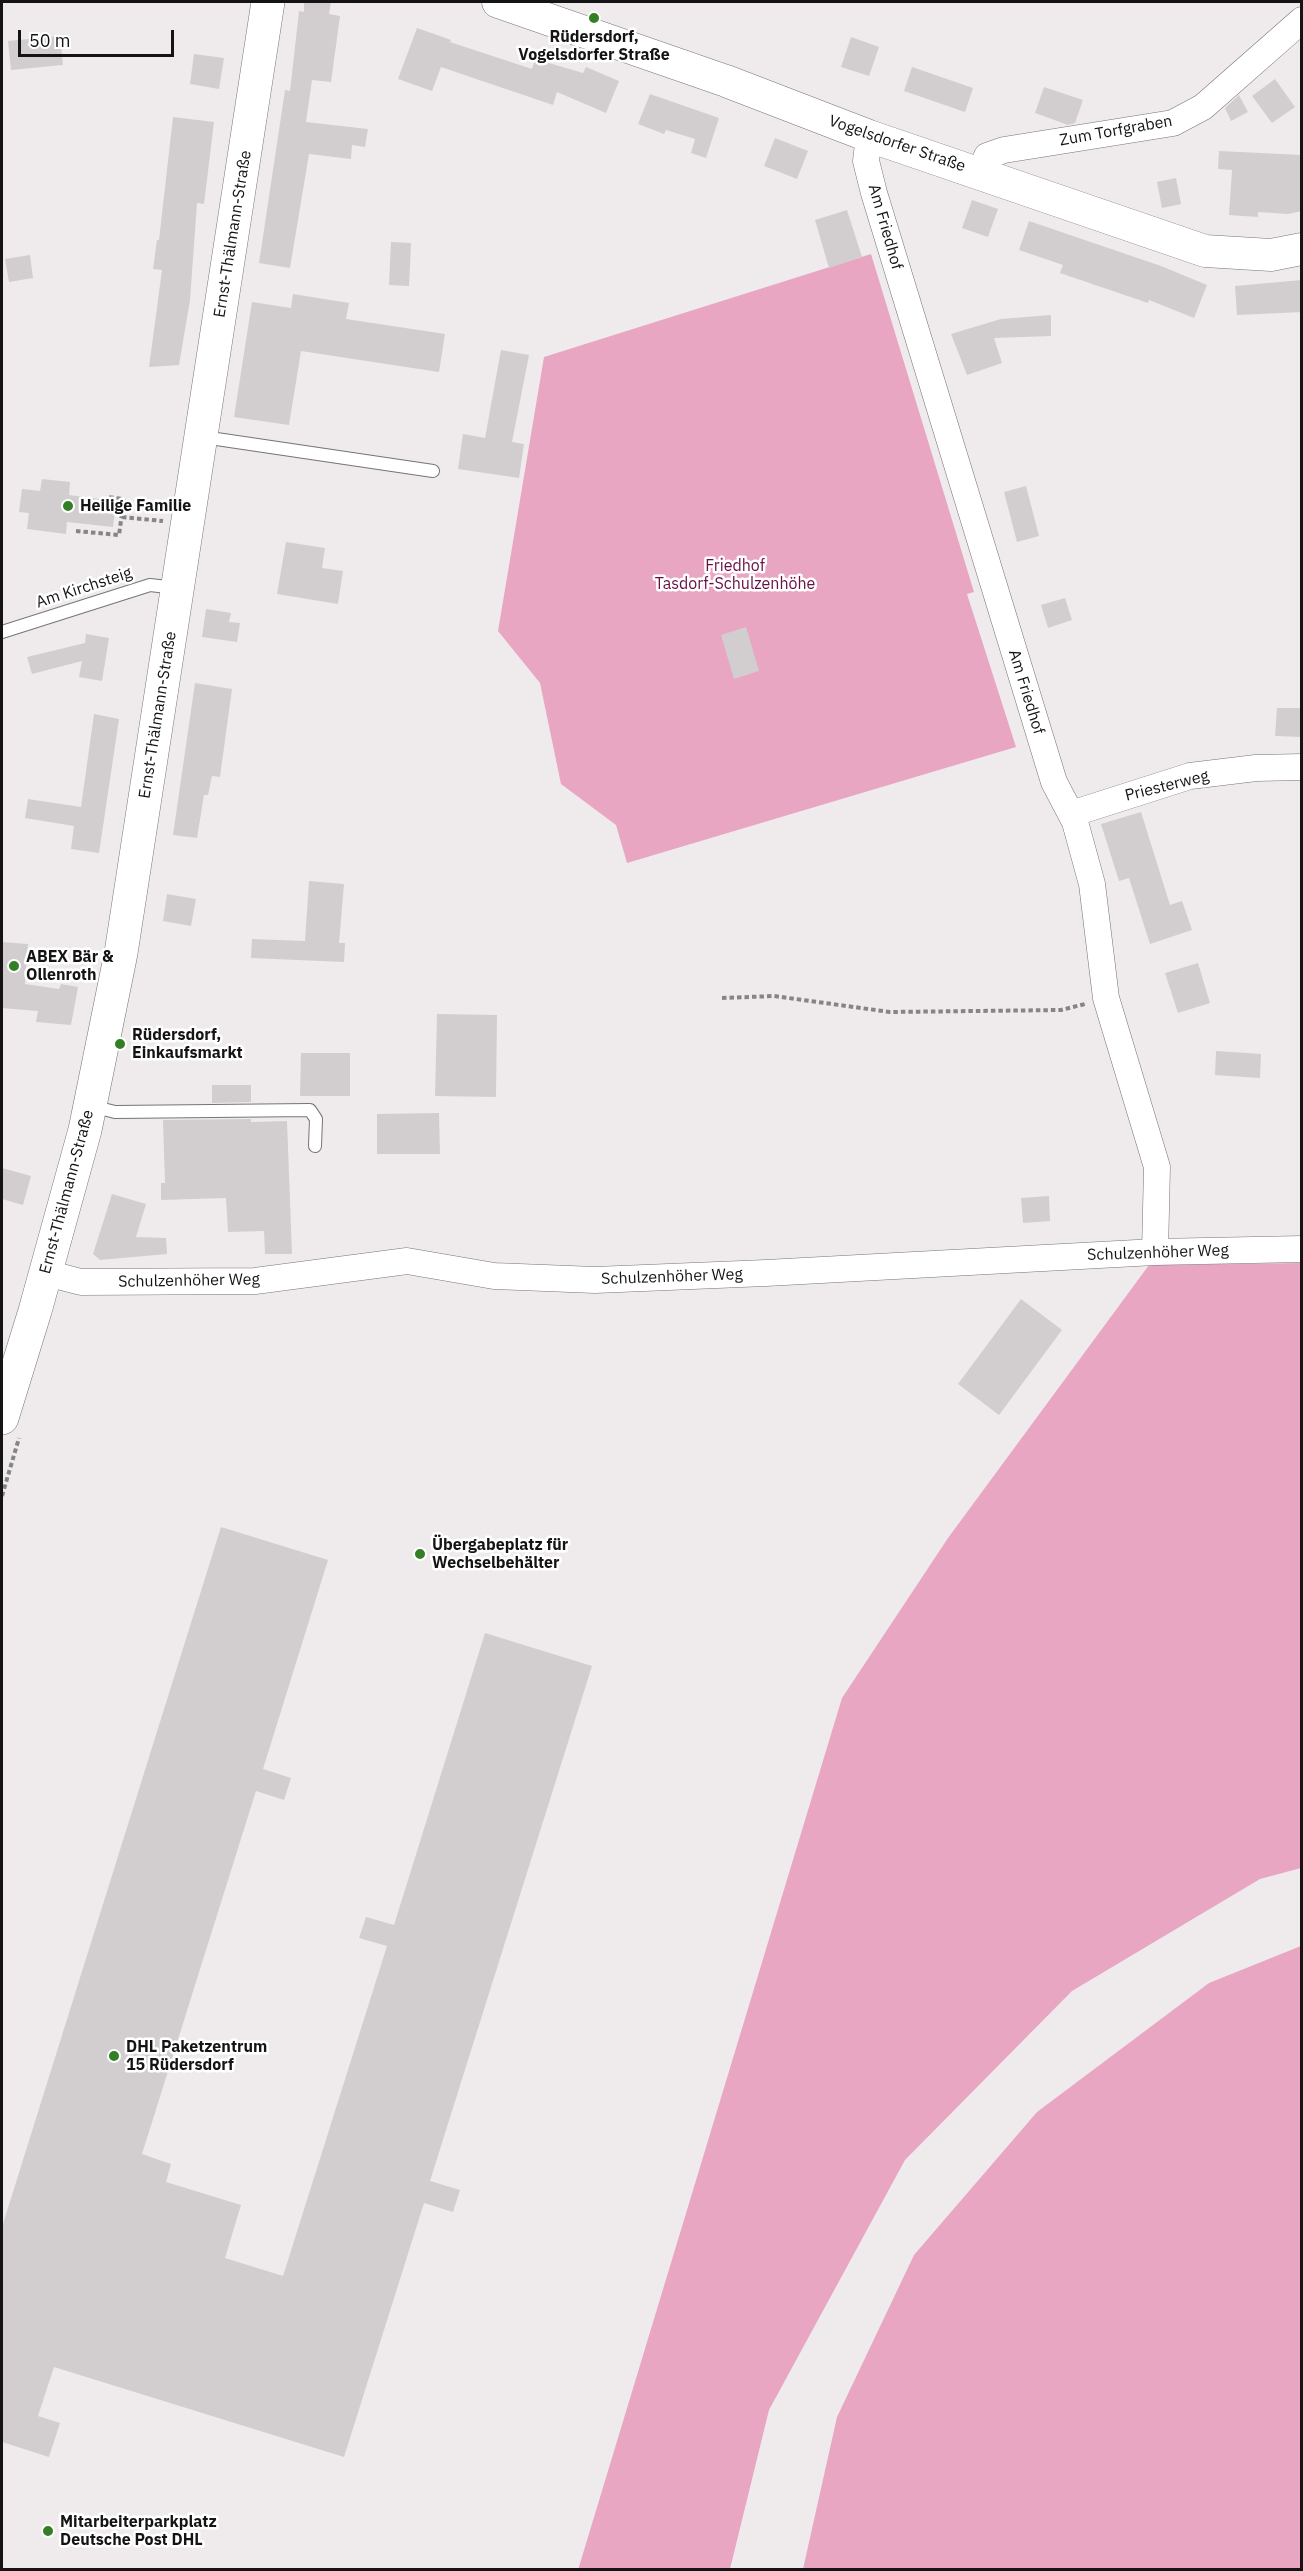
<!DOCTYPE html>
<html>
<head>
<meta charset="utf-8">
<style>
	body { margin:0 }
	#map { position:relative; width:1303px; height:2571px; overflow:hidden; background:#efebed; font-family:"IBM Plex Sans",sans-serif }
	canvas { display:block }
	.frame { position:absolute; inset:0; border:3px solid #151414; pointer-events:none }
	.scale { position:absolute; left:18px; top:30px; width:156px; height:27px; box-sizing:border-box; border:3px solid #151414; border-top:0; padding-left:8px; font-size:18px; line-height:21px; white-space:nowrap; color:#151414; -webkit-text-stroke:4px #fff; paint-order:stroke }
</style>
</head>
<body>
<div id="map">
<canvas width="1303" height="2571"></canvas>
<div class="frame"></div>
<div class="scale">50 m</div>
</div>
<script>
const c = document.querySelector('canvas').getContext('2d');
c.lineJoin = 'round';
function fill(path, color) { c.fillStyle = color; c.fill(path, 'evenodd'); }
const toPath = rows => new Path2D(rows.map(r => 'M' + r).join(''));
function trace(path, color, width, dash) { c.strokeStyle = color; c.lineWidth = width; c.lineCap = dash ? 'butt' : 'round'; c.setLineDash(dash || []); c.stroke(path); }
function drawText(font, color, halo, rows, align = 'center') {
  c.font = font + ' "IBM Plex Sans",sans-serif'; c.lineWidth = 5; c.setLineDash([]); c.textBaseline = 'middle'; c.strokeStyle = halo; c.fillStyle = color; for (const [text, x, y, turn = 0] of rows) {
    c.save(); c.translate(x, y); c.rotate((+turn || 0) * Math.PI / 180); c.textAlign = isNaN(turn) ? turn : align; if (halo) c.strokeText(text, 0, 0); c.fillText(text, 0, 0); c.restore();
  }
}
const green = toPath([
	[871,254,974,592,967,594,1016,747,627,863,616,825,561,784,540,683,498,631,544,357],
	[1301,1263,1301,1868,1260,1879,1072,1991,905,2160,769,2410,730,2569,578,2570,842,1698,948,1538,1149,1265],
	[1301,1946,1301,2569,803,2569,837,2417,914,2255,1037,2112,1209,1983]
]);
const building = toPath([
	[304,2,331,2,329,14,340,16,331,82,312,80,306,122,368,129,365,147,352,145,351,159,309,154,290,268,259,263,285,90,290,91,299,11,304,12],
	[417,28,451,40,450,42,532,69,535,59,583,73,586,67,619,81,606,113,557,92,553,105,441,67,432,91,398,79],
	[60,36,63,65,11,70,8,41],
	[851,37,879,47,869,76,841,67],
	[194,54,224,58,219,89,190,84],
	[912,67,973,88,965,112,904,91],
	[1275,79,1295,107,1272,123,1252,96],
	[1044,87,1083,100,1075,123,1068,125,1035,113],
	[650,94,719,118,706,158,691,153,695,139,666,130,664,134,638,124],
	[1239,95,1248,112,1231,121,1225,108],
	[173,117,214,122,204,204,197,203,190,300,179,365,149,367,162,270,153,269,157,240,159,240],
	[775,138,808,151,797,179,764,166],
	[1219,151,1302,155,1302,211,1288,214,1258,212,1258,217,1229,215,1232,170,1218,169],
	[1176,178,1181,204,1162,208,1157,182],
	[972,200,998,209,988,237,962,228],
	[847,210,862,257,829,268,815,220],
	[1029,221,1161,266,1207,285,1194,318,1149,300,1148,303,1060,273,1063,265,1019,250],
	[391,242,411,243,409,286,389,285],
	[30,255,33,278,9,282,5,259],
	[1302,280,1302,312,1237,315,1235,286],
	[293,294,349,303,346,319,445,334,439,372,301,351,289,425,234,417,252,302,291,308],
	[1051,315,1051,336,994,338,1002,363,967,375,951,334,1001,319],
	[501,350,529,355,512,442,524,444,519,478,458,469,463,434,485,438],
	[42,479,70,482,69,495,116,501,113,527,67,522,66,534,27,529,29,513,19,512,22,489,40,491],
	[1026,486,1039,536,1017,542,1004,492],
	[286,542,325,548,322,568,343,571,338,604,277,594],
	[1065,598,1072,620,1048,628,1041,605],
	[206,609,231,613,229,622,240,623,237,642,202,637],
	[746,627,759,671,734,679,721,635],
	[86,634,109,638,102,681,79,677,82,661,32,674,27,657,85,643],
	[195,683,232,689,220,777,212,776,208,795,204,795,197,838,173,835],
	[1277,708,1302,708,1302,737,1275,736],
	[94,714,119,719,99,853,71,849,74,826,25,818,28,799,81,807],
	[1141,812,1170,905,1182,901,1192,930,1150,944,1129,878,1119,881,1101,824],
	[309,881,344,884,339,943,345,943,344,962,251,958,252,939,305,941],
	[167,894,196,899,191,926,163,921],
	[2,942,28,944,25,984,59,989,61,984,78,987,71,1025,36,1022,38,1011,2,1008],
	[1198,963,1210,1003,1178,1013,1165,973],
	[437,1014,497,1015,496,1097,435,1096],
	[1216,1051,1261,1054,1260,1078,1215,1075],
	[301,1053,350,1053,350,1096,300,1096],
	[212,1085,251,1085,251,1102,212,1103],
	[439,1113,440,1154,377,1154,377,1114],
	[251,1119,251,1122,287,1121,292,1254,265,1254,264,1231,228,1232,226,1198,161,1200,161,1183,165,1183,163,1120],
	[2,1168,31,1176,23,1205,2,1199],
	[112,1194,146,1204,136,1237,166,1238,167,1254,100,1260,93,1254],
	[1049,1196,1050,1221,1023,1223,1021,1198],
	[1021,1299,1062,1330,999,1415,958,1384],
	[221,1527,328,1560,263,1769,291,1778,284,1800,256,1791,142,2154,171,2164,166,2182,241,2205,225,2258,283,2276,387,1946,359,1938,366,1917,394,1925,485,1633,592,1666,430,2181,460,2190,453,2212,424,2203,344,2457,54,2367,38,2416,60,2423,49,2457,2,2442,2,2227]
]);
const path = toPath([
	[122,517,163,521],
	[76,531,119,535,124,499,107,497],
	[722,998,774,996,890,1012,1061,1010,1085,1004],
	[2,1496,19,1438]
]);
const service = toPath([
	[203,437,433,471],
	[2,632,150,585,176,588],
	[91,1106,115,1112,310,1110,316,1119,315,1146]
]);
const minor = toPath([
	[869,136,866,161,874,193,1054,782,1075,822,1092,884,1106,998,1157,1167,1155,1252],
	[980,173,987,156,1004,150,1173,123,1203,107,1302,20],
	[1071,814,1190,776,1256,768,1302,767],
	[46,1273,81,1282,255,1281,407,1261,494,1276,595,1280,766,1273,1155,1252,1302,1249]
]);
const tertiary = toPath([
	[498,2,726,81,869,136,1205,251,1271,255,1302,249]
]);
const secondary = toPath([
	[2,1418,35,1311,85,1130,121,953,268,2]
]);
const markers = [
	[594,18,6,"#347f26"],
	[68,506,6,"#347f26"],
	[14,966,6,"#347f26"],
	[120,1044,6,"#347f26"],
	[420,1554,6,"#347f26"],
	[114,2056,6,"#347f26"],
	[48,2531,6,"#347f26"]
];
const poiNames = [
	["Rüdersdorf,",594,37,"center"],
	["Vogelsdorfer Straße",594,55,"center"],
	["Heilige Familie",80,506],
	["ABEX Bär &",26,957],
	["Ollenroth",26,975],
	["Rüdersdorf,",132,1035],
	["Einkaufsmarkt",132,1053],
	["Übergabeplatz für",432,1545],
	["Wechselbehälter",432,1563],
	["DHL Paketzentrum",126,2047],
	["15 Rüdersdorf",126,2065],
	["Mitarbeiterparkplatz",60,2522],
	["Deutsche Post DHL",60,2540]
];
const streetNames = [
	["Zum Torfgraben",1116,131,-10],
	["Vogelsdorfer Straße",897,144,19],
	["Am Friedhof",885,227,74],
	["Ernst-Thälmann-Straße",233,234,-81],
	["Am Kirchsteig",84,588,-18],
	["Am Friedhof",1026,692,73],
	["Ernst-Thälmann-Straße",158,715,-81],
	["Priesterweg",1167,786,-14],
	["Ernst-Thälmann-Straße",67,1192,-75],
	["Schulzenhöher Weg",1158,1253,-2],
	["Schulzenhöher Weg",672,1277,-2],
	["Schulzenhöher Weg",189,1281,-1]
];
const parkNames = [
	["Friedhof",735,566],
	["Tasdorf-Schulzenhöhe",735,584]
];
fill(green, '#e8a6c3');
fill(building, '#d2cecf');
trace(service, '#777475', 14);
trace(minor, '#777475', 27);
trace(tertiary, '#777475', 33);
trace(secondary, '#777475', 34);
trace(path, '#878485', 4, [4.5, 3]);
trace(service, '#fff', 12);
trace(minor, '#fff', 26);
trace(tertiary, '#fff', 32);
trace(secondary, '#fff', 33);
for (const [x, y, r, color] of markers) { const dot = new Path2D(); dot.arc(x, y, r, 0, 2 * Math.PI); c.fillStyle = color; c.fill(dot); trace(dot, '#fff', 2); }
drawText('bold 16px', '#151414', '#fff', poiNames, 'left');
drawText('16px', '#151414', '#fff', streetNames);
drawText('16px', '#681043', '#fff', parkNames);
</script>
</body>
</html>
